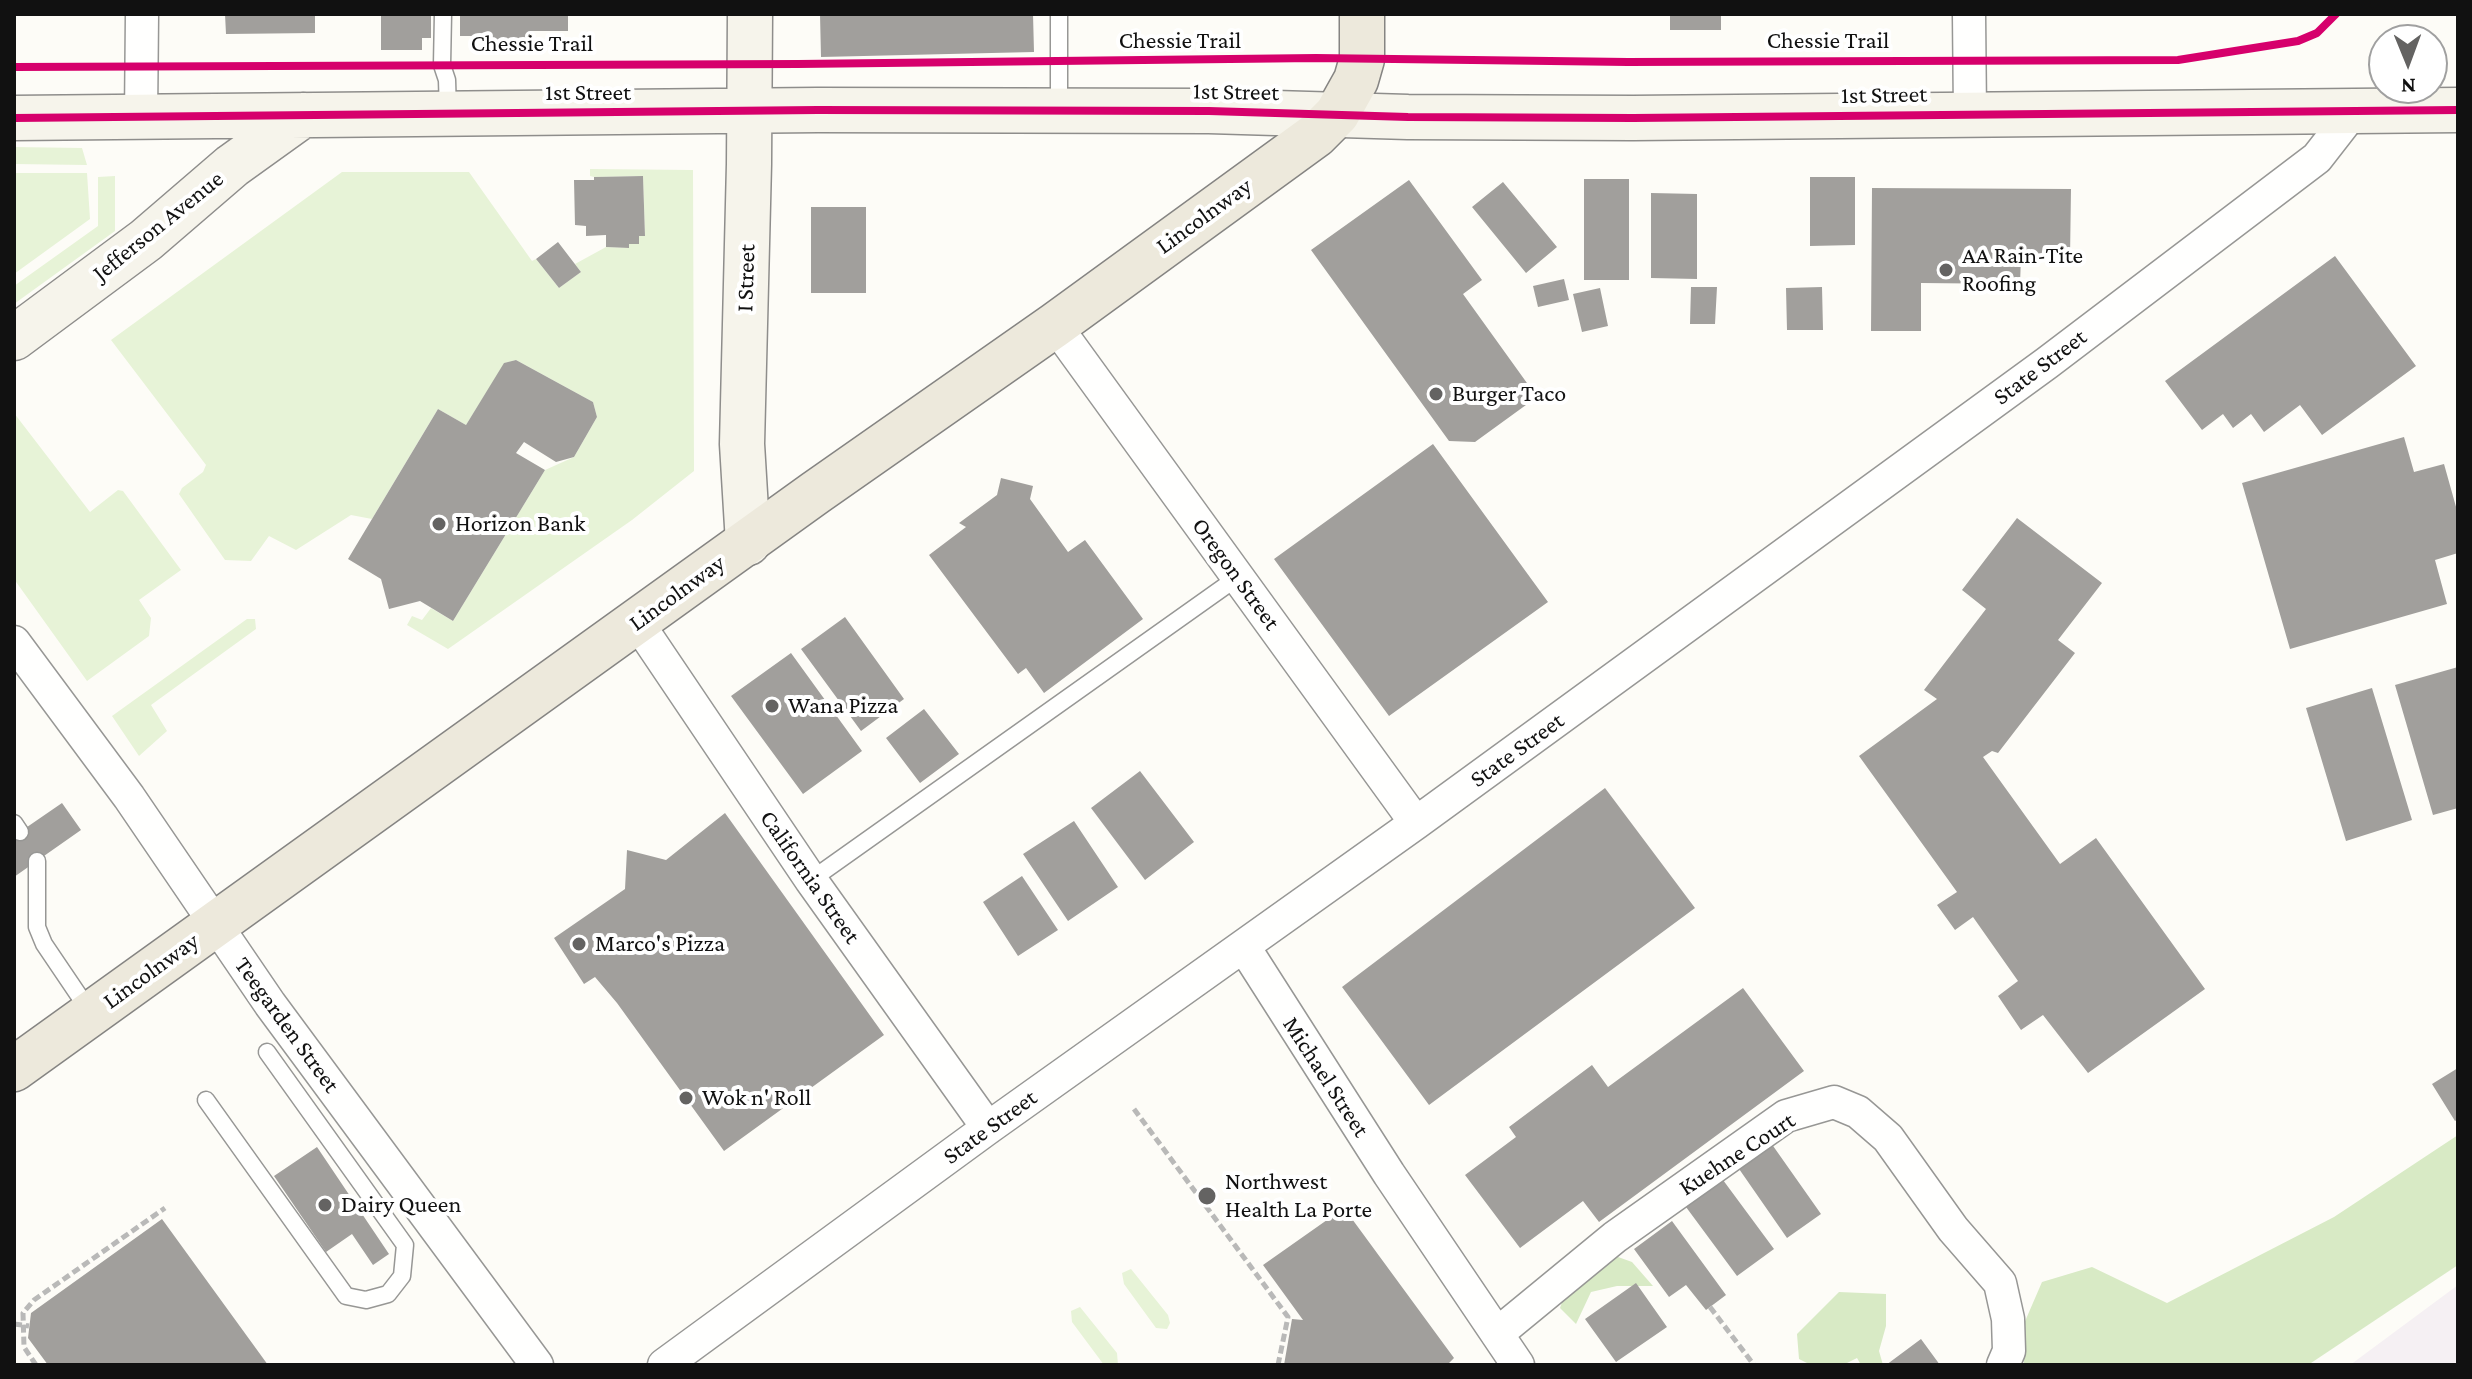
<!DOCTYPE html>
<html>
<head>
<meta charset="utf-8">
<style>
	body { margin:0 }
	#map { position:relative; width:2472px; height:1379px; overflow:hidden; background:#fdfcf7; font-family:"Crimson Pro",serif }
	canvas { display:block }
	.frame { position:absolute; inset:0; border:16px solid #111; pointer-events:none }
	.north { position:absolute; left:2368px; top:24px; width:80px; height:80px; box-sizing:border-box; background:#fff; border:2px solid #a0a0a0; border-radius:50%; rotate:179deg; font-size:22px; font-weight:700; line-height:32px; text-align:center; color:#111 }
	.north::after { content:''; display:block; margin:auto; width:28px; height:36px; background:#646362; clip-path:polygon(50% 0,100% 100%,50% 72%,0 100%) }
</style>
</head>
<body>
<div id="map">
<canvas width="2472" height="1379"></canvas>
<div class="frame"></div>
<div class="north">N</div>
</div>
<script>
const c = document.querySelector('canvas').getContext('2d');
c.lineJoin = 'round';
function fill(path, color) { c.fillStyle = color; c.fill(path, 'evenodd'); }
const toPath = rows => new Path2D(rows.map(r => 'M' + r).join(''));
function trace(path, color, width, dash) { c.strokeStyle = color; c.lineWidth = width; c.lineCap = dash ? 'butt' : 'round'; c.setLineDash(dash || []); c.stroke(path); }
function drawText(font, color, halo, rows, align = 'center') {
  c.font = font + ' "Crimson Pro",serif'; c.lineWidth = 8; c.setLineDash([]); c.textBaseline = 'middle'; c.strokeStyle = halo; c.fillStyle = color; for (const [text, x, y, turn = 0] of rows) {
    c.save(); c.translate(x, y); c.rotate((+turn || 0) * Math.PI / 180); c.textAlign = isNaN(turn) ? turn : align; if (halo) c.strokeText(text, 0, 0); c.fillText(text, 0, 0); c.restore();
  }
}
const industrial = toPath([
	[2458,1285,2458,1365,2350,1365]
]);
const green = toPath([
	[14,147,82,148,87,165,14,164],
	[590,169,693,170,694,471,632,520,448,649,407,625,412,616,422,620,431,608,453,621,545,470,574,457,597,417,593,402,516,360,505,363,466,425,438,409,372,519,351,515,296,550,269,536,251,561,225,560,179,494,182,488,203,472,206,465,111,340,342,172,469,172,532,261,536,259,559,288,581,272,575,264,606,247,629,248,629,244,639,243,639,236,645,236,643,176,594,177,590,176],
	[14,173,87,173,90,219,14,274],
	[115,176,115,231,14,304,14,286,98,226,98,177],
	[14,413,90,512,118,490,123,491,181,570,139,600,151,618,149,636,87,681,14,579],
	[247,619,255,619,256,629,151,705,167,731,139,756,112,716],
	[1131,1269,1168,1315,1170,1323,1167,1329,1156,1328,1124,1284,1122,1273],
	[1080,1307,1117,1353,1118,1365,1104,1365,1072,1322,1071,1311]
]);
const forest = toPath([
	[2458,1135,2458,1265,2308,1365,2024,1365,2023,1326,2042,1282,2092,1267,2167,1303,2334,1217],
	[1607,1253,1632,1262,1653,1286,1617,1286,1591,1292,1576,1324,1560,1308,1569,1282],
	[1839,1292,1886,1294,1886,1326,1879,1351,1883,1365,1861,1365,1857,1358,1843,1365,1811,1365,1799,1359,1797,1334]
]);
const building = toPath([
	[225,14,315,14,315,33,226,34],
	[381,14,431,14,431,38,422,38,422,50,381,50],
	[460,14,568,14,568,31,530,31,530,51,485,51,485,36,460,36],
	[820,14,1033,14,1034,52,821,57],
	[1670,14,1721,14,1721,30,1670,30],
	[643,176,645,236,639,236,639,244,629,244,629,248,606,247,606,235,586,236,586,226,575,225,574,180,594,180,594,177],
	[1810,177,1855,177,1855,245,1810,246],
	[1584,179,1629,179,1629,280,1584,280],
	[1409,180,1482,280,1463,294,1537,397,1475,442,1449,441,1311,250],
	[1503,182,1557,247,1526,273,1472,207],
	[1872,188,2071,189,2070,258,2021,257,2020,284,1921,283,1921,331,1871,331],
	[1651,193,1697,194,1697,279,1651,278],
	[811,207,866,207,866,293,811,293],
	[558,242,581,272,559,288,536,259],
	[2335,256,2416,366,2322,435,2300,405,2264,432,2251,414,2233,428,2223,414,2202,430,2165,381],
	[1564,279,1569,300,1538,307,1533,286],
	[1691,287,1717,287,1715,324,1690,324],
	[1822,287,1823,330,1787,330,1786,288],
	[1600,288,1608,326,1582,332,1573,294],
	[516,360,593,402,597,417,574,457,556,462,524,442,516,453,545,470,453,621,420,601,389,609,381,579,348,559,438,409,466,425,504,363],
	[2404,437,2414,472,2444,464,2458,514,2458,553,2435,560,2447,604,2290,649,2242,483],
	[1433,444,1548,602,1389,716,1274,559],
	[1001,478,1033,486,1030,499,1068,552,1085,540,1143,619,1044,693,1026,668,1018,674,929,555,966,527,959,523,997,495],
	[2017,518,2102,583,2058,640,2075,653,1998,753,1992,751,1983,757,2060,864,2096,838,2205,989,2088,1073,2043,1015,2021,1030,1998,996,2018,981,1973,917,1955,930,1937,905,1957,892,1859,756,1937,699,1924,690,1986,609,1962,590],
	[845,617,904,699,861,731,801,649],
	[791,653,862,751,803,794,731,696],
	[2458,667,2458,808,2433,815,2395,685],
	[2372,688,2412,820,2346,841,2306,708],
	[924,709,959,754,920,783,886,738],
	[1140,771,1194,842,1145,880,1091,808],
	[1605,788,1695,908,1429,1105,1342,987],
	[62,803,81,830,14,877,14,836],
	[725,813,884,1035,724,1151,617,1003,595,977,584,984,554,938,625,889,627,850,666,860],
	[1074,821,1118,887,1068,921,1023,854],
	[1022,876,1058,930,1018,956,983,902],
	[1743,988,1804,1071,1599,1222,1583,1201,1520,1248,1465,1175,1516,1137,1509,1127,1592,1065,1608,1087],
	[2458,1068,2458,1119,2455,1121,2432,1084],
	[1771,1143,1821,1214,1787,1238,1737,1166],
	[317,1147,389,1254,373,1265,352,1234,326,1252,274,1176],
	[1723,1180,1774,1249,1737,1276,1686,1207],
	[1344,1208,1454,1358,1447,1365,1284,1365,1292,1319,1303,1320,1263,1265],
	[162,1219,268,1365,48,1365,28,1338,31,1313],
	[1672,1221,1726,1295,1706,1310,1686,1285,1669,1297,1634,1249],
	[1636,1283,1667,1327,1616,1362,1585,1319],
	[1921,1339,1940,1365,1886,1365]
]);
const path = toPath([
	[1134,1109,1288,1317,1278,1365],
	[1710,1307,1754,1365],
	[14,1324,29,1326],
	[36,1365,24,1347,23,1313,34,1300,165,1208]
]);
const lane = toPath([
	[443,14,442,65,447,80,448,112],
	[1059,108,1059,14],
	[14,823,20,832],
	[37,861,37,927,44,944,90,1012],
	[811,880,1238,577],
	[206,1100,346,1296,366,1300,388,1294,402,1276,405,1245,267,1052]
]);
const street = toPath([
	[1969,14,1970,114],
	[141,118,142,14],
	[1055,325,1416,823],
	[637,622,811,880,988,1128],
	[14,642,129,797,270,1004,537,1365],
	[1244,947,1389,1174,1518,1365],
	[1497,1334,1615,1237,1786,1116,1834,1102,1858,1112,1888,1138,1953,1229,2000,1283,2008,1319,2009,1351,2003,1365],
	[664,1365,988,1128,1416,823,2047,363,2317,158,2352,113]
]);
const secondary = toPath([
	[14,118,818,110,1209,111,1408,117,1633,118,2458,110],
	[14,338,146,240,232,166,303,115],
	[748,543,742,444,749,164,750,14]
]);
const primary = toPath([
	[14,1069,815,493,1055,325,1316,135,1337,114,1356,80,1362,59,1362,14]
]);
const cycleway = toPath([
	[14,67,798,64,1316,58,1628,62,2178,60,2298,41,2317,33,2336,14],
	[14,118,818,110,1209,111,1408,117,1633,118,2458,110]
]);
const markers = [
	[1946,270,8,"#646362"],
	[1436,394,8,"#646362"],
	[439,524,8,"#646362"],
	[772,706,8,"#646362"],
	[579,944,8,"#646362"],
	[686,1098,8,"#646362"],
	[1207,1196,10,"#646362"],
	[325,1205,8,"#646362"]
];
const streetNames = [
	["Chessie Trail",1180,41],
	["Chessie Trail",1828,41],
	["Chessie Trail",532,44],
	["1st Street",1236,92,1],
	["1st Street",588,93],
	["1st Street",1884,95,-1],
	["Lincolnway",1204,216,-36],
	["Jefferson Avenue",158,226,-39],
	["I Street",746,278,-88],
	["State Street",2040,367,-37],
	["Oregon Street",1236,574,54],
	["Lincolnway",677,593,-36],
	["State Street",1517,750,-36],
	["California Street",810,877,55],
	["Lincolnway",151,971,-36],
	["Teegarden Street",287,1025,54],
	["Michael Street",1326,1077,57],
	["State Street",990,1127,-36],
	["Kuehne Court",1737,1154,-33]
];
const poiNames = [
	["AA Rain-Tite",1962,256],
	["Roofing",1962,284],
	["Burger Taco",1452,394],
	["Horizon Bank",455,524],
	["Wana Pizza",788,706],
	["Marco's Pizza",595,944],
	["Wok n' Roll",702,1098],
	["Northwest",1225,1182],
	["Health La Porte",1225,1210],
	["Dairy Queen",341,1205]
];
fill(industrial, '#f5f0f3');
fill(green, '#e7f3d7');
fill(forest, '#d8eac5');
fill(building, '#a19f9c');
trace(lane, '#979795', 19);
trace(street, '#979795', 35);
trace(secondary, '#8e8d8b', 47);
trace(primary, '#858482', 47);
trace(path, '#b9b9b8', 5, [8, 4]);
trace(lane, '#fffffe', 16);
trace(street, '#fffffe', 32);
trace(secondary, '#f6f4eb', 44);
trace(primary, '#ede9dc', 44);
trace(cycleway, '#d6006c', 8);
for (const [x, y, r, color] of markers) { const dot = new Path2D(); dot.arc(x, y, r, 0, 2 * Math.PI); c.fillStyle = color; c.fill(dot); trace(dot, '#fff', 3); }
drawText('24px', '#111', '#fff', streetNames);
drawText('24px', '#111', '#fff', poiNames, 'left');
</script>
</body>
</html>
